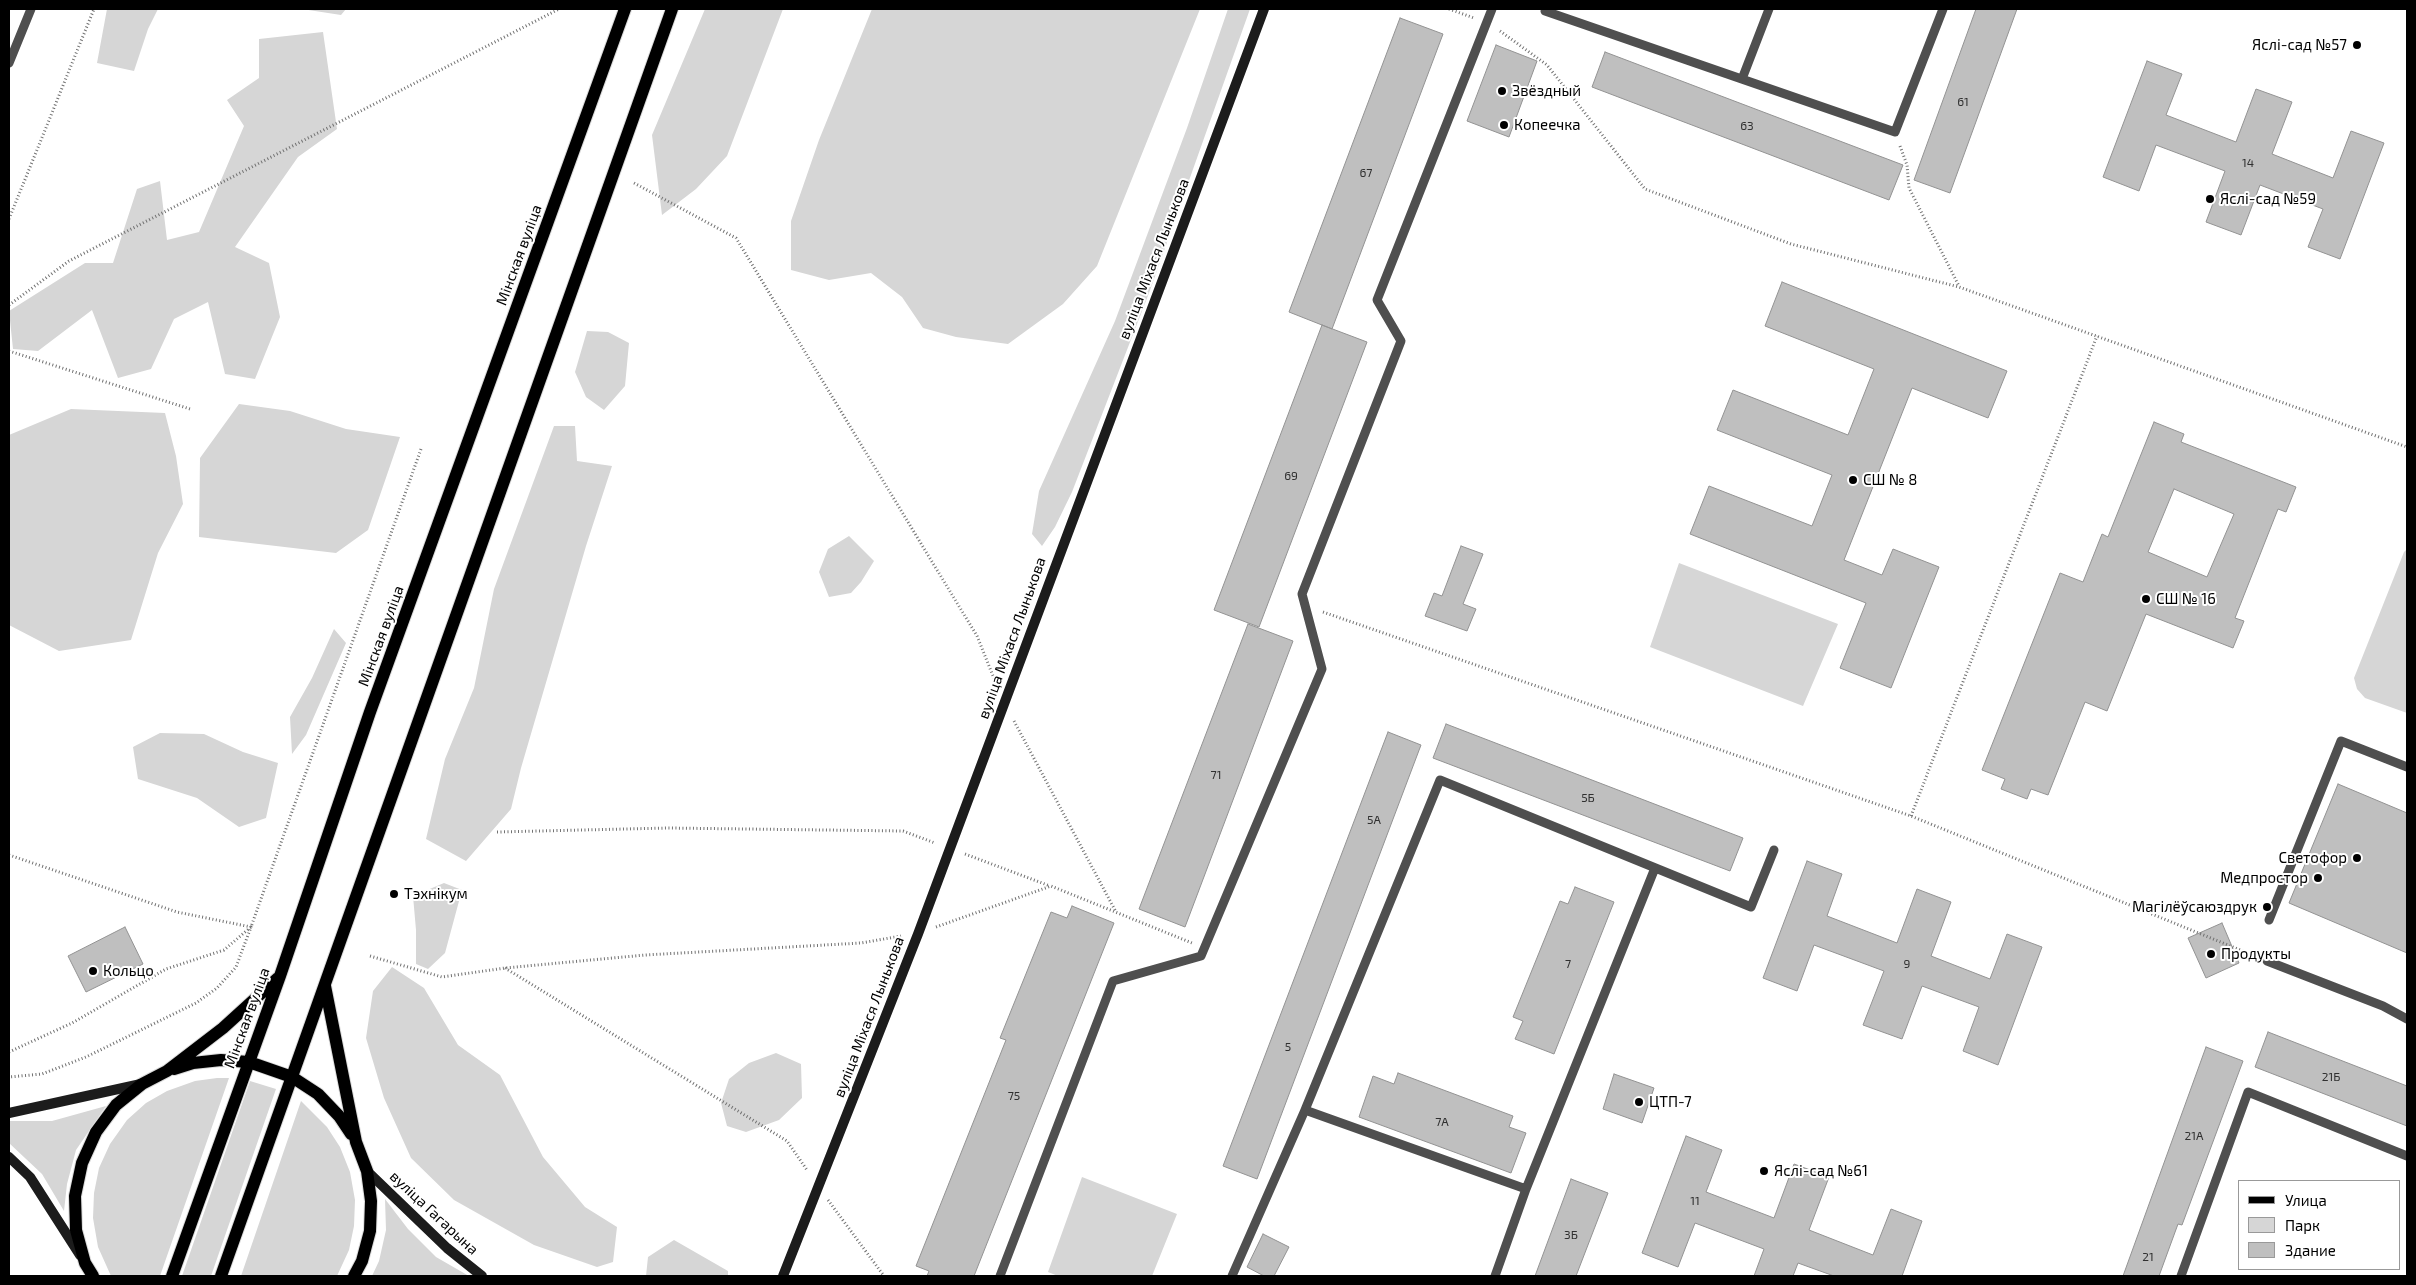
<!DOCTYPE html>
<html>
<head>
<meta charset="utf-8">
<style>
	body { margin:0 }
	#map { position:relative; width:2416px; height:1285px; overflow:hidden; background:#fff; font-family:"Exo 2",sans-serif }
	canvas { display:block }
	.frame { position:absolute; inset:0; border:10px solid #000; pointer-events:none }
	.legend { position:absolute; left:2238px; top:1180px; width:162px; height:90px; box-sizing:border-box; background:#fff; border:1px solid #999; margin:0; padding:6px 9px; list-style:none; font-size:15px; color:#000 }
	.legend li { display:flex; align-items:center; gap:10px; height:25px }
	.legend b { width:25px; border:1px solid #999 }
</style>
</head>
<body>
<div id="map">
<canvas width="2416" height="1285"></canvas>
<div class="frame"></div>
<ul class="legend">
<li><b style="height:6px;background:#000"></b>Улица</li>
<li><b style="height:14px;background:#d6d6d6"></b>Парк</li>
<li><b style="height:14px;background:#bfbfbf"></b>Здание</li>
</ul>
</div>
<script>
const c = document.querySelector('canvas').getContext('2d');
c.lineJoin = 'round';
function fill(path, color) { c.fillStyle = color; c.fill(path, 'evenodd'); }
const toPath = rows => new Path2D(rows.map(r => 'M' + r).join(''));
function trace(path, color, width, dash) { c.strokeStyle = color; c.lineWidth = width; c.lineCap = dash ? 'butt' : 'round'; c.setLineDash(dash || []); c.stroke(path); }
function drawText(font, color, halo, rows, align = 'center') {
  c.font = font + ' "Exo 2",sans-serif'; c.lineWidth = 4; c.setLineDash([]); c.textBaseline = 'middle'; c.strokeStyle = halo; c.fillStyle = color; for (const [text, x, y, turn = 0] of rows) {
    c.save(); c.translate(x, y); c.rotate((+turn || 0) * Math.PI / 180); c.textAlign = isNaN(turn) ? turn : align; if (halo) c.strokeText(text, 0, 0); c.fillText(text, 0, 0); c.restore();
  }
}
const green = toPath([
	[107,9,158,9,148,29,134,71,97,63],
	[302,9,346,9,341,15],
	[705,9,783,9,727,156,696,189,662,215,652,135],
	[872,9,1200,9,1097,266,1063,304,1008,344,956,337,923,328,902,297,871,273,829,280,791,270,791,221,819,140],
	[1228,9,1250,9,1149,293,1072,492,1055,527,1042,546,1032,534,1039,491,1115,321,1187,128],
	[323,32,337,129,298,157,235,247,269,263,280,317,255,379,225,374,208,302,174,319,151,369,118,378,92,310,38,351,13,349,9,311,85,263,113,263,137,189,160,181,167,240,199,232,244,126,227,100,259,78,259,39],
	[587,331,608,332,629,343,625,386,604,410,586,397,575,372],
	[239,404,290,411,346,429,400,437,368,530,336,553,199,537,200,458],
	[71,409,165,413,176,456,183,504,158,553,131,640,59,651,9,625,9,435],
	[554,426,575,426,577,461,612,466,586,546,521,768,511,809,466,861,426,839,445,759,474,688,494,589],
	[849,536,874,561,861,582,851,593,829,597,819,572,828,549],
	[2407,549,2407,713,2365,698,2357,689,2354,678,2404,552],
	[1679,563,1838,624,1803,706,1650,647],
	[334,629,346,643,306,735,292,754,290,717,312,678],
	[160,733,204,734,243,752,278,763,266,818,239,827,197,798,138,779,133,747],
	[444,883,462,890,445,953,428,969,416,964,416,930,413,896],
	[392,967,424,988,458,1045,500,1075,543,1157,585,1207,617,1227,613,1262,597,1267,534,1245,454,1200,411,1158,384,1098,366,1038,373,991],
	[776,1053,801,1064,802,1098,779,1120,746,1132,727,1126,721,1103,729,1079,749,1063],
	[217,1078,229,1078,160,1276,111,1276,98,1247,93,1218,94,1193,99,1168,110,1144,127,1120,146,1103,167,1091,195,1081],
	[250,1081,276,1089,211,1276,182,1276],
	[301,1101,327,1127,340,1147,350,1172,355,1200,354,1226,349,1250,337,1276,241,1276],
	[106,1106,76,1150,67,1184,64,1211,42,1174,9,1143,9,1121,52,1121],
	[1082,1177,1177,1214,1152,1276,1058,1276,1048,1272],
	[385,1199,408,1229,436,1257,469,1276,372,1276,379,1261,386,1230],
	[674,1240,728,1271,728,1276,646,1276,648,1257]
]);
const building = toPath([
	[1976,9,2017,9,1950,193,1914,180,1976,9],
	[1400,18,1443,34,1332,329,1289,312,1400,18],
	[1496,45,1537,61,1509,137,1467,121,1496,45],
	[1605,52,1903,165,1889,200,1592,87,1605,52],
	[2147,61,2182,74,2166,115,2236,142,2256,89,2292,102,2272,154,2333,178,2351,131,2384,143,2340,259,2308,247,2323,209,2260,185,2241,235,2206,222,2225,171,2156,145,2139,191,2103,177,2147,61],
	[1782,282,2007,371,1988,418,1912,388,1844,560,1882,575,1893,549,1939,567,1891,688,1840,668,1866,603,1690,534,1709,486,1812,526,1832,475,1717,430,1733,390,1848,435,1874,369,1765,326,1782,282],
	[1322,325,1367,342,1259,627,1214,610,1322,325],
	[2154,422,2184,434,2181,442,2296,487,2286,512,2278,509,2235,618,2244,621,2233,648,2146,614,2107,711,2085,702,2048,795,2031,789,2027,799,2001,789,2005,779,1982,770,2060,573,2083,582,2102,534,2108,537,2154,422],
	[2174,489,2234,514,2207,577,2148,552,2174,489],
	[1461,546,1483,554,1463,604,1476,609,1467,631,1425,616,1434,593,1442,596,1461,546],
	[1248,624,1293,641,1185,927,1139,909,1248,624],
	[1446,724,1743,838,1730,871,1433,758,1446,724],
	[1388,732,1421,745,1257,1179,1223,1166,1388,732],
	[2338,784,2407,813,2407,953,2289,903,2338,784],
	[1807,861,1842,874,1827,916,1897,943,1917,889,1951,902,1931,956,1990,979,2007,934,2042,947,1998,1065,1963,1051,1979,1007,1922,986,1902,1039,1863,1025,1884,971,1814,945,1797,991,1763,978,1807,861],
	[1575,887,1614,902,1554,1054,1515,1039,1523,1021,1513,1017,1560,901,1568,904,1575,887],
	[1072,906,1114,923,974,1276,927,1276,929,1271,916,1266,1006,1040,1000,1038,1051,912,1067,918,1072,906],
	[2222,923,2239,963,2206,978,2188,938,2222,923],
	[125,927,143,964,86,992,68,956,125,927],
	[2268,1032,2407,1086,2407,1126,2255,1067,2268,1032],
	[2206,1047,2243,1061,2182,1225,2178,1224,2159,1276,2123,1276,2206,1047],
	[1398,1073,1513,1116,1509,1127,1526,1133,1511,1173,1359,1117,1373,1076,1394,1084,1398,1073],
	[1614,1074,1654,1088,1642,1123,1603,1109,1614,1074],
	[1686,1136,1722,1150,1706,1192,1774,1218,1794,1164,1829,1177,1809,1230,1873,1255,1891,1209,1922,1221,1902,1276,1834,1276,1798,1263,1793,1276,1754,1276,1764,1249,1695,1223,1678,1267,1642,1253,1686,1136],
	[1571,1179,1608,1193,1576,1276,1535,1276,1571,1179],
	[1263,1234,1289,1247,1274,1276,1264,1276,1247,1267,1263,1234]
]);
const path = toPath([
	[1449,9,1474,18],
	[1500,31,1547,65,1645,189,1791,244,1959,287,2407,447],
	[1900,146,1907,165,1909,188,1959,286],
	[634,183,736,238,977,636,995,681],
	[9,219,94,9],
	[9,305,69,261,559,9],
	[9,351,190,409],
	[1323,612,1911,816,2255,956],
	[1014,721,1116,912],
	[1911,816,2097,336],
	[497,832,668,828,903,831,935,843],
	[965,854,1050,886],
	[9,855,177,912,251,927,236,967,217,988,196,1003,86,1057,42,1074,9,1077],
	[936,927,1051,886,1192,943],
	[370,956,442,977,505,968,645,955,861,943,901,936],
	[505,968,787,1141,807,1170],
	[9,1052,72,1023,166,969,224,950,251,927,421,449],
	[828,1200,884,1276]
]);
const lane = toPath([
	[1545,11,1895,132,1943,9],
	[9,63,31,9],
	[1742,79,1769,9],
	[2269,920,2341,741,2407,767],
	[2267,961,2383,1006,2407,1019],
	[1305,1110,1440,780,1751,907,1774,850],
	[1526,1189,1655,868],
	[1000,1276,1113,981,1201,956,1322,669,1302,594,1401,341,1377,300,1492,9],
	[1232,1276,1305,1110,1526,1189,1495,1276],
	[2181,1276,2248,1092,2407,1156]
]);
const secondary = toPath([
	[9,1113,141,1084],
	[9,1157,30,1177,80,1255],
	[367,1171,447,1248,482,1276],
	[783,1276,918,934,1264,9]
]);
const primary = toPath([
	[325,986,356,1142,367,1171,371,1201,370,1231,362,1261,354,1276],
	[174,1069,193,1063,221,1060,249,1062,292,1077,318,1094,339,1116,351,1134],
	[93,1276,85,1263,76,1230,75,1196,82,1163,96,1132,116,1105,142,1084,167,1071,223,1028,278,978],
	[172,1276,280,976,370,712,625,9],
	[221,1276,672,9]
]);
const markers = [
	[2357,45,5,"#000"],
	[1502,91,5,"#000"],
	[1504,125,5,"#000"],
	[2210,199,5,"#000"],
	[1853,480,5,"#000"],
	[2146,599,5,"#000"],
	[2357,858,5,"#000"],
	[2318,878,5,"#000"],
	[394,894,5,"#000"],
	[2267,907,5,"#000"],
	[2211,954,5,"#000"],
	[93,971,5,"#000"],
	[1639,1102,5,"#000"],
	[1764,1171,5,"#000"]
];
const numberNames = [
	["61",1963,102],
	["63",1747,126],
	["14",2248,163],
	["67",1366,173],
	["69",1291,476],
	["71",1216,775],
	["5Б",1588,798],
	["5А",1374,820],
	["7",1568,964],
	["9",1907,964],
	["5",1288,1047],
	["21Б",2331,1077],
	["75",1014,1096],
	["7А",1442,1122],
	["21А",2194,1136],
	["11",1695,1201],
	["3Б",1571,1235],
	["21",2148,1257]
];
const poiNames = [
	["Яслі-сад №57",2347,45,"right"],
	["Звёздный",1512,91],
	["Копеечка",1514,125],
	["Яслі-сад №59",2220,199],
	["СШ № 8",1863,480],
	["СШ № 16",2156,599],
	["Светофор",2347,858,"right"],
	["Медпростор",2308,878,"right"],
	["Тэхнікум",404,894],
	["Магілёўсаюздрук",2257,907,"right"],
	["Продукты",2221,954],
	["Кольцо",103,971],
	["ЦТП-7",1649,1102],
	["Яслі-сад №61",1774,1171]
];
const streetNames = [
	["Мінская вуліца",519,255,-70],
	["вуліца Міхася Лынькова",1154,259,-69],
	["Мінская вуліца",381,636,-70],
	["вуліца Міхася Лынькова",1012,638,-70],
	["вуліца Міхася Лынькова",869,1017,-69],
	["Мінская вуліца",247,1018,-70],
	["вуліца Гагарына",434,1213,43]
];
fill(green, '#d6d6d6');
fill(building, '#bfbfbf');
trace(building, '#939393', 1);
trace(primary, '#dbdbdb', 14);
trace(path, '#717171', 3, [1, 2.5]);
trace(lane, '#4f4f4f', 9);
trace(secondary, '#1c1c1c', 10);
trace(primary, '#000', 12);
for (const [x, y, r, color] of markers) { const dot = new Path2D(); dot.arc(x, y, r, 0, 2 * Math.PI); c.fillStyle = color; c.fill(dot); trace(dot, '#fff', 2); }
drawText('12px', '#303030', null, numberNames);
drawText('15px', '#000', '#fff', poiNames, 'left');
drawText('15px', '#000', '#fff', streetNames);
</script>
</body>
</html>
